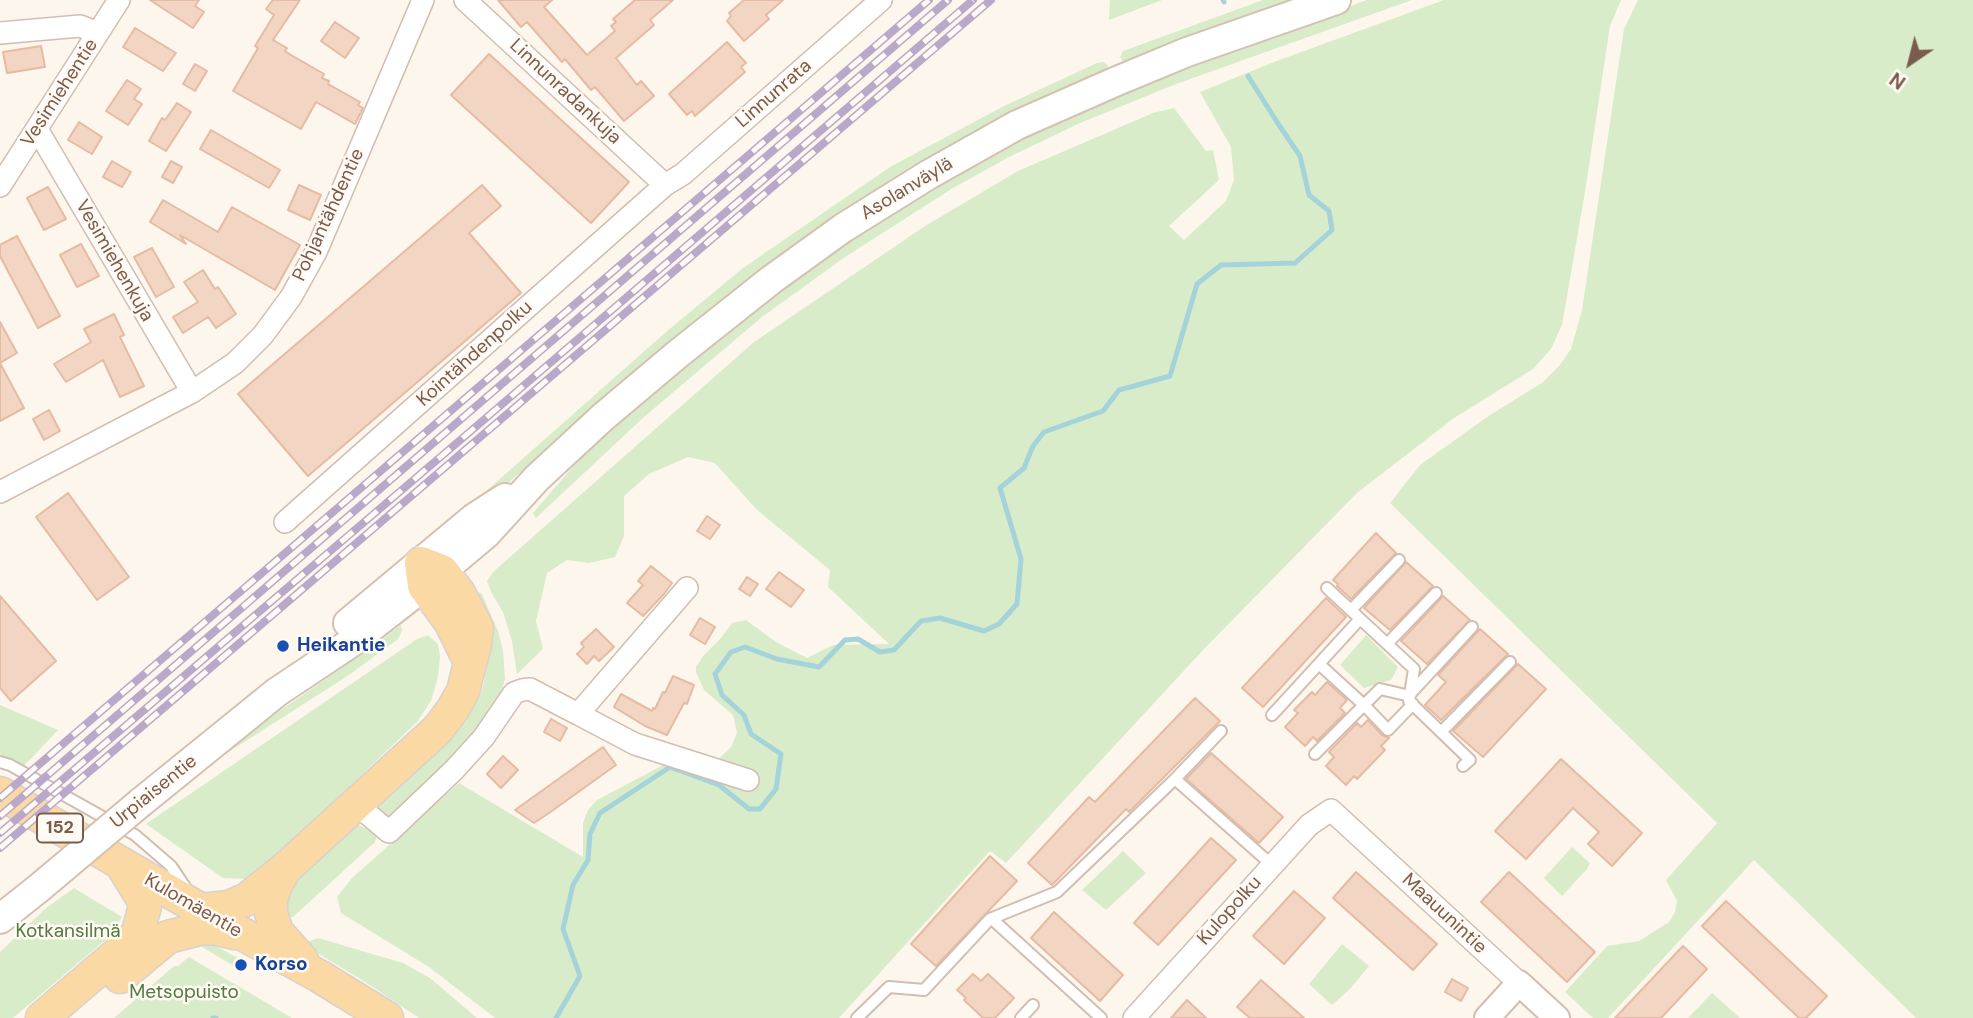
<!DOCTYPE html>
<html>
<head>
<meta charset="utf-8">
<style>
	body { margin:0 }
	#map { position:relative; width:1973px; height:1018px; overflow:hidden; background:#fdf6ec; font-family:"DM Sans",sans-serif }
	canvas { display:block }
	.north { position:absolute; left:1875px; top:28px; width:70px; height:70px; -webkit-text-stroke:5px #fffaf3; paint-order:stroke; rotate:215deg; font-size:19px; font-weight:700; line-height:28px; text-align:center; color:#7a5c4d }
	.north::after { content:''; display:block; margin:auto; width:24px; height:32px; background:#7a5c4d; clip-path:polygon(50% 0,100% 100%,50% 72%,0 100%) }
</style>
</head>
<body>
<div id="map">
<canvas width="1973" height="1018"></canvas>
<div class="north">N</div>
</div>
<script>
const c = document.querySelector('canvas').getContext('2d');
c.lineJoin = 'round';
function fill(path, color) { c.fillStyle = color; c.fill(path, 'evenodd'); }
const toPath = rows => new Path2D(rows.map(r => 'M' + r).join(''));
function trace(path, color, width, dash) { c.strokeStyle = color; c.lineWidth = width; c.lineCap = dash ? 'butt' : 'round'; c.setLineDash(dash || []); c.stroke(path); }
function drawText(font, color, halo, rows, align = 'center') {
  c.font = font + ' "DM Sans",sans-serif'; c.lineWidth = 5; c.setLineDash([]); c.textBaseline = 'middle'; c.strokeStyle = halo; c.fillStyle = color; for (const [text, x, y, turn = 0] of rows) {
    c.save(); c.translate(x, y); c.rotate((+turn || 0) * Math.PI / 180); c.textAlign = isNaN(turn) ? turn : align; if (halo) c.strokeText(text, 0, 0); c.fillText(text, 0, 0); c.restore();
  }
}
const green = toPath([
	[1110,0,1162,0,1109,20],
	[1263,0,1307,0,1124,63,1120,57,1123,51],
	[1367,0,1412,0,1176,84,1080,123,1009,157,953,188,845,257,762,317,644,417,536,518,533,513,589,448,669,376,803,267,1018,136,1158,77],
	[1444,0,1621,0,1610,26,1585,192,1562,325,1551,349,1533,369,1454,418,1357,493,1204,649,1006,863,990,851,839,1018,495,1018,429,967,341,913,337,897,352,878,459,783,583,857,583,823,588,810,597,800,671,761,704,773,731,747,737,733,733,715,704,690,696,672,696,667,704,655,721,638,732,623,746,620,776,642,807,658,833,645,889,644,828,587,830,570,757,510,715,463,688,457,649,474,624,496,624,536,615,557,589,563,567,560,547,573,536,621,543,649,517,674,512,641,503,612,491,592,487,581,493,572,754,342,925,226,1018,171,1153,113,1174,108,1206,151,1213,150,1219,180,1169,226,1184,240,1226,201,1234,180,1231,147,1200,92,1274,62],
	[1638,0,1973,0,1973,1018,1916,1018,1754,860,1608,1018,1593,1018,1565,992,1607,946,1639,941,1669,922,1675,912,1677,901,1666,880,1717,823,1390,503,1420,465,1490,415,1542,383,1559,366,1571,349,1582,310,1624,29],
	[1103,62,1108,65,1106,72,979,132,923,161,853,208,636,375,452,530,433,538,666,332,743,268,890,167,1002,107,1097,63],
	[477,591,482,594,484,599,498,631,503,650,505,679,500,699,480,726,457,750,434,778,389,818,376,815,374,804,459,727,478,699,484,683,488,641,468,594],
	[401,625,402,631,398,639,349,675,213,762,210,759,378,643],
	[428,635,438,644,440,656,438,677,431,701,417,722,266,866,248,879,223,878,146,824,417,639],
	[1366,635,1398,667,1391,680,1364,688,1340,665],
	[0,705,58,730,22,768,0,754],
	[358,825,375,832,377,835,375,842,293,917,288,917,286,909,287,891,292,880,351,826],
	[1572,847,1590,863,1587,869,1562,896,1544,878],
	[1123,851,1146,873,1106,910,1082,890],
	[74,888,122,917,110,936,13,1018,0,1018,0,952,46,908],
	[318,938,403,963,430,978,477,1018,419,1018,359,978,302,944],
	[192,941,214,945,238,958,234,966],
	[1342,944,1369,966,1350,989,1332,1005,1309,984],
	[189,957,292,1018,114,1018,174,966,178,966],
	[1712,993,1740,1018,1688,1018]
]);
const stream = toPath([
	[1223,0,1224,2],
	[213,1018,216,1018],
	[556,1018,580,976,563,929,573,885,588,860,590,834,600,813,670,767,719,785,749,809,760,809,776,789,781,754,751,734,744,715,722,695,715,674,731,652,745,647,777,659,819,667,845,640,858,639,880,652,894,650,921,621,940,618,984,631,999,624,1017,604,1021,559,1000,488,1024,468,1033,446,1044,432,1103,411,1119,390,1170,376,1197,284,1221,265,1295,263,1332,230,1329,211,1309,195,1300,156,1277,122,1248,76]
]);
const building = toPath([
	[150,0,199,0,195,6,204,12,193,28,150,0],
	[273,0,300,0,273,40,287,48,285,51,291,55,324,74,322,78,329,81,328,84,360,102,358,105,363,108,355,124,316,102,301,129,233,91,258,48,255,46,274,15,266,9,273,0],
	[498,0,552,0,544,7,587,55,615,31,611,26,616,22,613,19,635,0,673,0,650,20,654,25,616,58,637,85,641,81,654,96,624,121,595,87,591,90,565,59,562,62,527,22,521,27,498,0],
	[744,0,783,0,766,15,769,19,744,41,727,21,731,16,729,13,744,0],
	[335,22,359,38,345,58,321,41,335,22],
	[135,28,176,53,163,71,123,47,135,28],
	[727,42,746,63,741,67,745,72,695,116,692,111,687,115,669,94,727,42],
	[41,46,45,67,7,73,3,52,41,46],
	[489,54,629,182,591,223,451,95,489,54],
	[195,64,207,71,195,91,183,84,195,64],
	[127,80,141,89,134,99,142,104,128,125,106,111,127,80],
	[177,103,191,112,166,151,149,141,162,118,165,120,177,103],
	[79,122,102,137,92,154,68,140,79,122],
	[211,130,280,170,269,188,200,149,211,130],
	[112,161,131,172,122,187,103,177,112,161],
	[171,161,182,167,173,183,162,177,171,161],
	[299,185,321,195,310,220,288,210,299,185],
	[482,185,501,206,469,233,521,293,308,476,238,394,482,185],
	[48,187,66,219,44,230,27,198,48,187],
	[163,200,218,232,232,207,300,245,275,290,180,235,186,244,150,222,163,200],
	[17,236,60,316,38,328,0,256,0,245,17,236],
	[81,244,99,276,77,287,60,255,81,244],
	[152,248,174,287,156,297,134,257,152,248],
	[203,270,215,289,218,287,236,314,216,328,208,317,183,333,173,317,198,302,184,282,203,270],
	[114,314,124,335,120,337,144,386,120,397,103,360,66,382,54,364,91,342,84,329,114,314],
	[0,322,17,353,0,363,0,322],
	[0,363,24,408,0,421,0,363],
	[49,410,60,431,44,440,33,419,49,410],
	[68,493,129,577,97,600,36,517,68,493],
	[707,516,720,525,710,539,697,531,707,516],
	[1376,533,1396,553,1351,599,1337,586,1338,584,1333,580,1376,533],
	[1406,562,1433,586,1390,630,1364,608,1406,562],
	[651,566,672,583,664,594,643,616,627,603,643,585,638,581,651,566],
	[779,572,804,590,791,607,766,589,779,572],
	[747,577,758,584,750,596,739,589,747,577],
	[0,596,56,661,11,701,0,688,0,596],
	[1443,596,1470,620,1427,664,1401,641,1443,596],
	[1326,598,1346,617,1263,707,1242,688,1326,598],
	[700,618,715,627,705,644,690,635,700,618],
	[596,629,614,647,599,661,594,656,587,664,577,654,584,647,581,643,596,629],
	[1480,629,1508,654,1441,720,1425,705,1446,682,1438,675,1480,629],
	[1518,664,1546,689,1483,757,1453,731,1518,664],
	[673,676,694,685,687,704,684,703,667,735,645,726,614,707,621,694,652,711,653,708,655,709,663,692,665,693,673,676],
	[1327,682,1347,700,1340,708,1345,713,1317,741,1313,737,1305,746,1285,727,1298,713,1294,710,1312,692,1315,695,1327,682],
	[1195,698,1220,721,1129,812,1126,809,1052,885,1028,863,1089,797,1095,802,1195,698],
	[551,719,567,728,560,741,544,732,551,719],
	[1368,720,1382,735,1389,738,1381,746,1385,750,1357,779,1354,776,1346,785,1326,766,1334,757,1329,752,1357,723,1361,727,1368,720],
	[603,747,616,765,549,813,534,823,515,810,603,747],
	[1211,753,1283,817,1259,843,1186,779,1211,753],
	[503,756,518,770,501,788,487,774,503,756],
	[1561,759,1642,833,1612,866,1588,844,1599,832,1573,808,1526,859,1495,831,1561,759],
	[1211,838,1236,860,1158,945,1134,923,1211,838],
	[990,856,1017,881,936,966,911,944,990,856],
	[1356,872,1437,944,1413,970,1333,898,1356,872],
	[1509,872,1595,952,1567,982,1481,902,1509,872],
	[1294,891,1325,918,1284,964,1253,936,1294,891],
	[1726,901,1827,996,1806,1018,1799,1018,1702,926,1726,901],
	[1054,912,1123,975,1100,1001,1031,938,1054,912],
	[1683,946,1707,969,1661,1018,1615,1018,1683,946],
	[973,974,981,981,988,974,1014,998,995,1018,983,1018,964,1000,966,998,957,990,973,974],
	[1452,979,1468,988,1461,1001,1445,992,1452,979],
	[1261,980,1304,1018,1250,1018,1237,1007,1261,980],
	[1187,1000,1206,1018,1171,1018,1187,1000]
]);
const service = toPath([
	[1327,588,1414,669,1409,701,1470,760,1463,766],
	[1351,610,1399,560],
	[1387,644,1436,593],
	[1319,664,1364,705,1388,730,1413,704],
	[1410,694,1472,627],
	[1272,715,1360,619],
	[1441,732,1510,662],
	[1315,754,1380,689,1410,696],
	[0,762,10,765,135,835,171,866,187,890],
	[1175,779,1272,865],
	[992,919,1101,1018],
	[857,1018,889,987,924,990,990,919,1057,892,1175,779,1221,731],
	[1021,1018,1033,1005]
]);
const minor = toPath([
	[465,0,665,185],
	[0,33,80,26,98,33],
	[37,129,192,392],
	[0,186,119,0],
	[0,492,192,392,235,363,263,335,291,297,316,252,423,0],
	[285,522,665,185,683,174,881,0],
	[578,714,635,744,748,780],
	[356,804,389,832,454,770,484,737,514,693,522,690,530,689,578,714,687,588],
	[1134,1018,1309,825,1331,810,1519,983]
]);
const tertiary = toPath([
	[1487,1018,1519,983,1557,1018]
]);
const secondary = toPath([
	[348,623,474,518,505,498],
	[140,803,277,692,352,642,424,586,486,534,537,478,603,417,679,353,771,280,843,228,928,175,1017,125,1117,81,1187,52,1336,0],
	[0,919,39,888]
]);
const primary = toPath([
	[0,793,246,936,319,976,387,1018],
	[285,869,275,887,271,900,271,913,277,932,302,960],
	[200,910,229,907,247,899,286,868,437,730,453,709,463,691,467,675,475,645,477,628,459,593,442,571,421,563,424,586,451,623,470,662],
	[120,977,168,937,203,928,218,929,234,933],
	[42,1018,130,943,138,932,145,906,144,901,123,867]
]);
const rail = toPath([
	[0,798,929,0],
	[0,816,948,0],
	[0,833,458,442,973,0],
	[0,848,991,0]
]);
const secondaryBridge = toPath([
	[39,888,140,803]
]);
const markers = [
	[283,646,7,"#1a4fb4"],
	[241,965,7,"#1a4fb4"]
];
const shields = [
	[60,828,46]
];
const shieldNames = [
	["152",60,828]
];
const streetNames = [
	["Linnunradankuja",565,92,43],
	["Vesimiehentie",60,93,-57],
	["Linnunrata",774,94,-41],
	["Asolanväylä",907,189,-31],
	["Pohjantähdentie",329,215,-65],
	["Vesimiehenkuja",114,261,60],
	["Kointähdenpolku",475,354,-42],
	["Urpiaisentie",154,792,-39],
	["Kulomäentie",193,906,30],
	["Kulopolku",1230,911,-48],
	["Maauunintie",1444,914,43]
];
const transitNames = [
	["Heikantie",297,646],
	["Korso",255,965]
];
const parkNames = [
	["Kotkansilmä",68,932],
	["Metsopuisto",184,993]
];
fill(green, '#d8ecc9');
trace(stream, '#a5d3da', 5);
fill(building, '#f3d5c3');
trace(building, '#e6bba3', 2);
trace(service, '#d1beb0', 14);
trace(minor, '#d1beb0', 24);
trace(tertiary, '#d1beb0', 28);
trace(secondary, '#d6c0b0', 32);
trace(primary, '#dad1cd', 35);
trace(service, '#fff', 10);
trace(minor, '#fff', 21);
trace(tertiary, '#fff', 24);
trace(secondary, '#fff', 28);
trace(primary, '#fbd9a5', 32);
trace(rail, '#b9a8c9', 8);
trace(rail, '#fffaf3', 5, [16]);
trace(secondaryBridge, '#d6c0b0', 32, []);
trace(secondaryBridge, '#fff', 28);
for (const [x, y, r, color] of markers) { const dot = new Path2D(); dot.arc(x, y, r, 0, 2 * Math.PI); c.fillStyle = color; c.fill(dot); trace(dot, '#fffaf3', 2.5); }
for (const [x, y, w] of shields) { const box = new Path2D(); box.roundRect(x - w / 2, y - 14.5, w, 29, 5); c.fillStyle = '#fffaf3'; c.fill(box); trace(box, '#7a5c4d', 2); }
drawText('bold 18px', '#7a5c4d', null, shieldNames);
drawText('19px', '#7a5c4d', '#fffaf3', streetNames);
drawText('bold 19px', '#164399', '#fffaf3', transitNames, 'left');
drawText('19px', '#537a41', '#fffaf3', parkNames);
</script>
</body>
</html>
